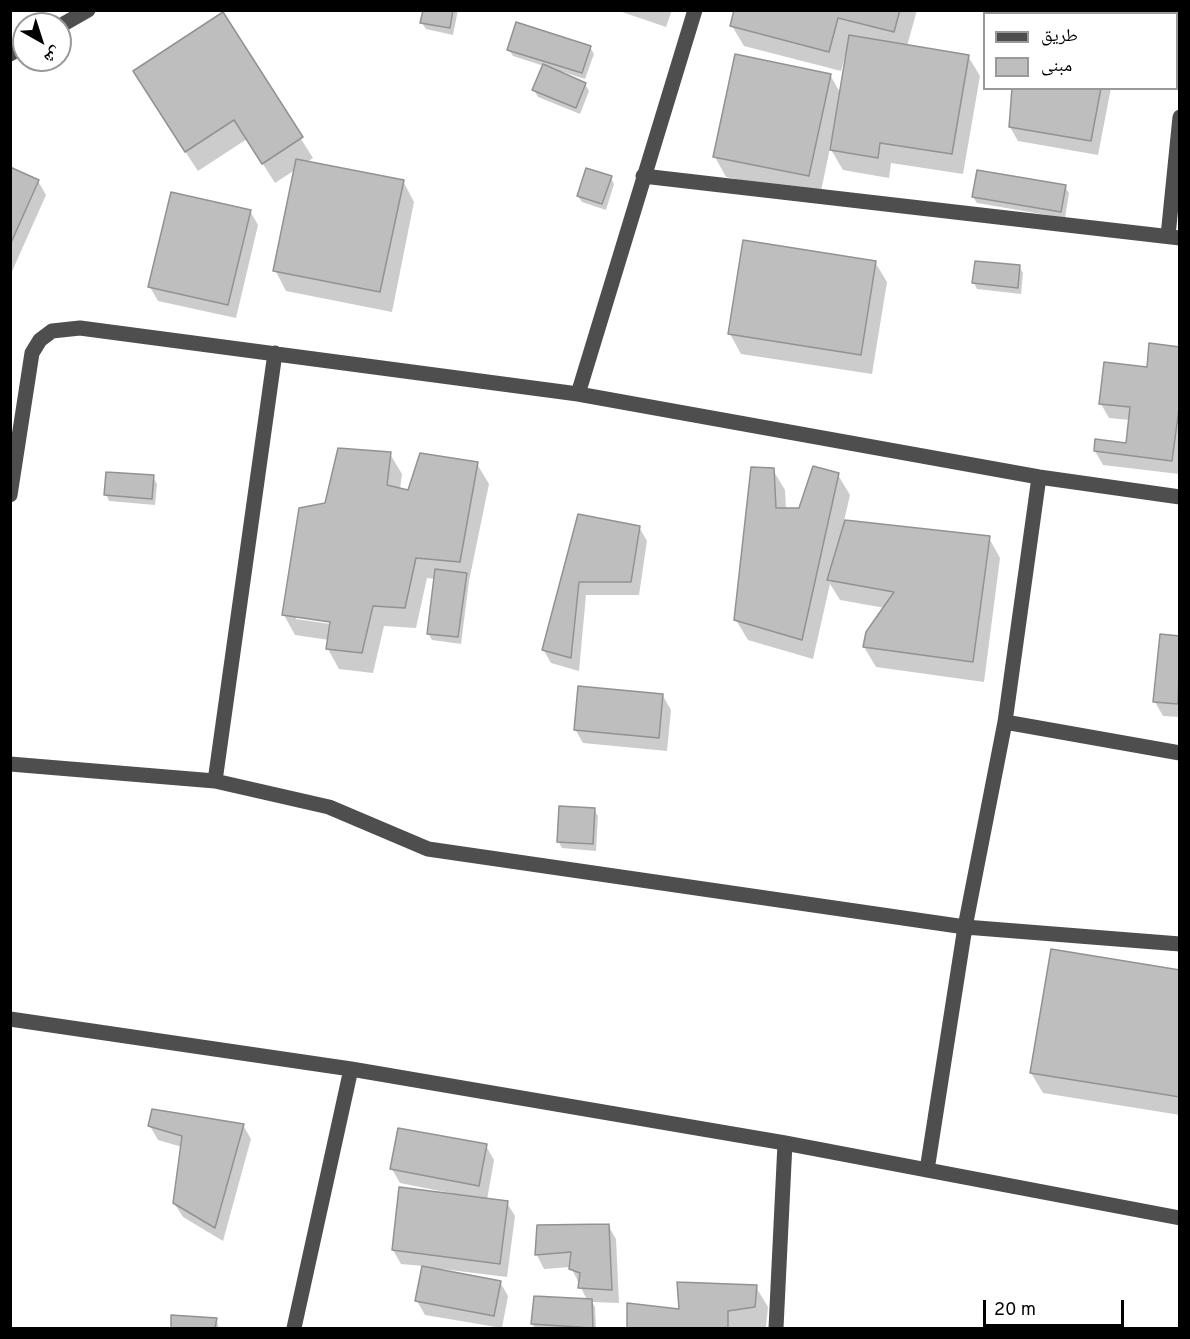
<!DOCTYPE html>
<html>
<head>
<meta charset="utf-8">
<style>
	body { margin:0 }
	#map { position:relative; width:1190px; height:1339px; overflow:hidden; background:#fff; font-family:Overpass,"Noto Naskh Arabic",sans-serif }
	canvas { display:block }
	.frame { position:absolute; inset:0; border:12px solid #000; pointer-events:none }
	.legend { position:absolute; left:983px; top:12px; width:195px; height:78px; box-sizing:border-box; background:#fff; border:2px solid #999; margin:0; padding:8px 10px; list-style:none; font-size:18px; color:#000 }
	.legend li { display:flex; align-items:center; gap:12px; height:30px }
	.legend b { width:30px; border:2px solid #999 }
	.north { position:absolute; left:12px; top:12px; width:60px; height:60px; box-sizing:border-box; background:#fff; border:2px solid #999; border-radius:50%; rotate:141deg; font-size:16px; font-weight:700; line-height:24px; text-align:center; color:#000 }
	.north::after { content:''; display:block; margin:auto; width:21px; height:27px; background:#000; clip-path:polygon(50% 0,100% 100%,50% 72%,0 100%) }
	.scale { position:absolute; left:983px; top:1300px; width:141px; height:27px; box-sizing:border-box; border:3px solid #000; border-top:0; padding-left:8px; font-size:18px; line-height:21px; white-space:nowrap; color:#000; -webkit-text-stroke:4px #fff; paint-order:stroke }
</style>
</head>
<body>
<div id="map">
<canvas width="1190" height="1339"></canvas>
<div class="frame"></div>
<ul class="legend">
<li><b style="height:8px;background:#4e4e4e"></b>طريق</li>
<li><b style="height:16px;background:#bebebe"></b>مبنى</li>
</ul>
<div class="north">ش</div>
<div class="scale">20 m</div>
</div>
<script>
const c = document.querySelector('canvas').getContext('2d');
c.lineJoin = 'round';
function fill(path, color) { c.fillStyle = color; c.fill(path, 'evenodd'); }
const toPath = rows => new Path2D(rows.map(r => 'M' + r).join(''));
function trace(path, color, width, dash) { c.strokeStyle = color; c.lineWidth = width; c.lineCap = dash ? 'butt' : 'round'; c.setLineDash(dash || []); c.stroke(path); }
const shadow = toPath([
	[425,10,458,10,453,35,426,29,422,23],
	[616,10,672,10,666,27],
	[736,10,917,10,907,46,968,56,980,76,963,174,891,163,889,178,843,170,830,148,820,196,726,177,715,157,830,75,841,94,847,56,845,56,841,71,744,46,732,26],
	[991,10,1061,10,1060,14,991,14],
	[222,14,313,158,307,162,403,181,414,202,392,312,286,291,275,270,295,170,275,183,247,139,198,171,146,92],
	[590,47,594,54,585,79,563,72,563,74,585,84,589,91,580,114,538,97,534,90,544,66,513,56,509,50],
	[1014,88,1111,88,1098,155,1018,141,1010,127],
	[10,168,38,181,46,195,10,276],
	[611,178,614,184,606,210,582,202,578,196],
	[1065,187,1069,193,1065,218,977,203,973,197],
	[250,211,258,225,236,318,158,301,150,287],
	[875,262,887,282,872,374,741,354,730,334],
	[1019,266,1023,273,1021,294,977,289,974,283],
	[1180,348,1179,474,1103,465,1095,451,1128,445,1130,420,1109,418,1101,404],
	[390,454,402,474,400,489,409,491,477,464,489,484,469,581,461,644,432,640,428,633,435,579,427,578,416,628,384,626,373,673,339,669,328,649,329,640,295,635,284,615,327,505],
	[296,616,337,622,337,625,296,619],
	[773,470,785,490,786,509,800,509,838,475,850,495,844,521,989,538,1000,558,984,682,876,667,864,647,885,608,840,600,830,584,813,659,748,640,736,620],
	[153,477,157,484,155,505,109,501,106,494],
	[579,516,639,527,647,541,639,595,586,595,579,671,551,663,543,649],
	[1180,638,1180,717,1163,716,1155,702],
	[663,696,671,710,667,751,583,743,575,729],
	[594,810,598,816,596,851,562,848,558,841],
	[1180,971,1180,1115,1043,1093,1031,1073],
	[243,1125,251,1139,223,1241,183,1217,174,1203,182,1147,158,1140,150,1126],
	[486,1146,494,1160,487,1200,507,1203,515,1216,507,1277,442,1269,442,1271,500,1282,508,1296,502,1328,425,1315,417,1301,423,1266,401,1264,393,1250,450,1193,400,1183,392,1169],
	[608,1225,616,1239,619,1303,592,1302,595,1307,596,1328,535,1328,532,1324,587,1300,571,1267,544,1269,537,1255,538,1226],
	[756,1287,768,1307,766,1327,629,1328,628,1305,681,1311],
	[173,1317,216,1319,219,1328,172,1328]
]);
const building = toPath([
	[423,10,453,10,450,28,420,23,423,10],
	[734,10,900,10,894,32,838,18,829,52,730,26,734,10],
	[990,10,1050,10,1049,14,989,14,990,10],
	[223,12,303,137,262,164,234,120,185,152,133,71,223,12],
	[516,22,591,46,582,73,507,50,516,22],
	[849,35,969,55,952,154,880,143,878,158,830,150,849,35],
	[735,54,831,74,809,176,713,157,735,54],
	[543,64,586,83,576,108,532,90,543,64],
	[1012,88,1101,88,1091,141,1009,127,1012,88],
	[296,159,404,180,380,292,273,271,296,159],
	[10,167,39,180,10,245,10,167],
	[586,168,612,176,602,204,577,196,586,168],
	[977,170,1066,185,1061,212,972,197,977,170],
	[171,192,251,210,228,305,148,287,171,192],
	[743,240,876,261,861,355,728,334,743,240],
	[975,261,1020,265,1018,288,972,283,975,261],
	[1149,343,1180,347,1180,401,1172,461,1094,451,1095,439,1126,443,1130,407,1099,404,1104,362,1147,367,1149,343],
	[338,448,391,452,387,485,408,490,420,453,478,462,460,562,416,558,405,608,373,606,362,653,326,649,330,622,282,615,299,508,325,503,338,448],
	[813,466,839,473,802,640,734,620,751,467,774,468,776,508,799,508,813,466],
	[106,472,154,475,152,499,104,495,106,472],
	[578,514,640,526,631,582,579,582,571,658,542,650,578,514],
	[845,520,990,536,973,662,863,647,866,632,894,592,827,580,845,520],
	[435,569,467,573,458,637,427,634,435,569],
	[1160,634,1180,636,1178,704,1153,702,1160,634],
	[578,686,663,694,659,738,574,730,578,686],
	[559,806,595,808,593,844,557,842,559,806],
	[1051,949,1180,970,1180,1097,1030,1073,1051,949],
	[152,1109,244,1124,215,1228,173,1203,182,1136,148,1126,152,1109],
	[398,1128,487,1144,479,1186,390,1169,398,1128],
	[399,1187,508,1201,500,1264,392,1250,399,1187],
	[609,1224,612,1290,578,1288,580,1273,569,1269,571,1252,535,1255,537,1225,609,1224],
	[422,1266,501,1281,494,1316,415,1301,422,1266],
	[677,1282,757,1285,755,1307,728,1311,728,1328,627,1328,627,1303,679,1309,677,1282],
	[534,1296,592,1299,593,1328,531,1324,534,1296],
	[171,1315,217,1318,215,1328,171,1328,171,1315]
]);
const minor = toPath([
	[60,26,88,10],
	[10,54,24,46],
	[643,176,1180,238],
	[1168,236,1180,117],
	[578,394,695,10],
	[10,495,32,353,40,340,52,331,80,328,578,394,1039,477,1180,497],
	[1005,722,1180,753],
	[10,764,215,781,329,807,428,849,965,927,1180,944],
	[215,781,275,353],
	[10,1019,351,1069,785,1143,1180,1218],
	[927,1170,965,927,1005,722,1039,477],
	[294,1328,351,1069],
	[776,1328,785,1143]
]);
fill(shadow, '#0003');
fill(building, '#bebebe');
trace(building, '#929292', 1.5);
trace(minor, '#4e4e4e', 15);
</script>
</body>
</html>
